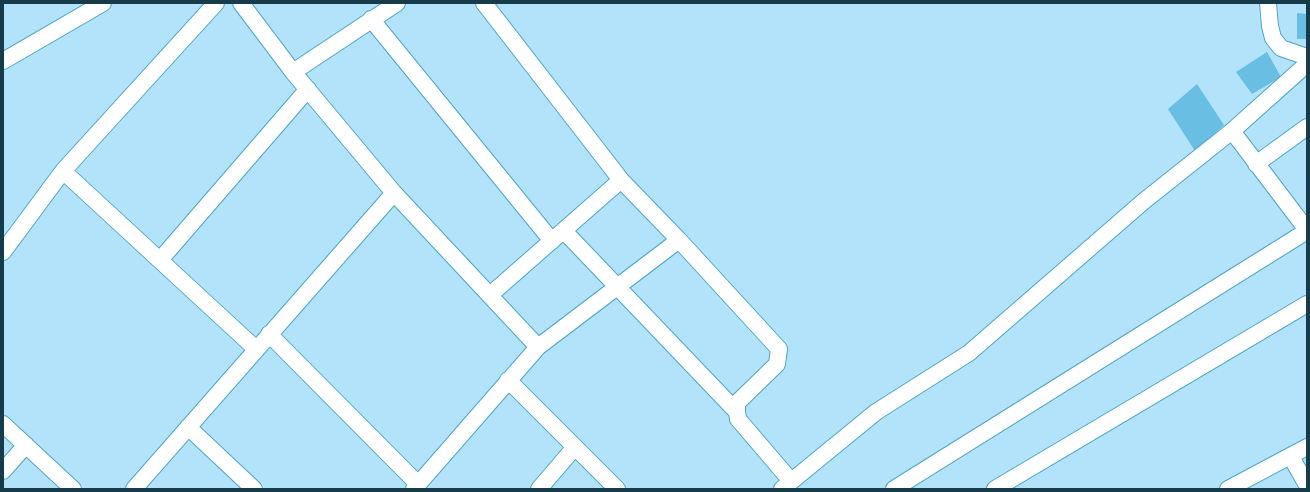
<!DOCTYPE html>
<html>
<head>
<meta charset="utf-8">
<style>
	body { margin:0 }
	#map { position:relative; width:1310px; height:492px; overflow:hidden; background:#b2e3fa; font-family:"Exo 2",sans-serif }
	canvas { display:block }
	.frame { position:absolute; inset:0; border:4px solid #163b4a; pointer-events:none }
</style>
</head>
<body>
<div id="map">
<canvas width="1310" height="492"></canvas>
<div class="frame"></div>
</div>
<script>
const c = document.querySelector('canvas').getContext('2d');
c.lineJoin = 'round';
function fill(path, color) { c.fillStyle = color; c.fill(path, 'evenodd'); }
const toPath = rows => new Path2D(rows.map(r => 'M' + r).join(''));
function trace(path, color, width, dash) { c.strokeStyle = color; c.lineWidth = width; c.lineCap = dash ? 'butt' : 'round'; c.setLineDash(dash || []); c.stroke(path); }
const building = toPath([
	[1297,13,1307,14,1307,39,1297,39],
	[1267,52,1281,77,1252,94,1236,72],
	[1197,84,1224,125,1195,151,1168,109]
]);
const minor = toPath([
	[241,3,293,72,394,193,538,347,414,489],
	[484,3,621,180,679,240,538,347],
	[1268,3,1270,26,1273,38,1281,48,1307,57],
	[371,19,552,241],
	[3,61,103,3],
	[293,72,397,3],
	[1232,131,1307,64],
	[1256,164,1307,127],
	[63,171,256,349],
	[564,231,737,412],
	[679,240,779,349,777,364,737,403,737,412,738,419,791,481],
	[3,252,63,171,216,3],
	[160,260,308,89],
	[490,295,621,180],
	[269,334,418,484],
	[508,380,617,489],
	[3,424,73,489],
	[188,427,254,489],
	[1291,457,1307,485],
	[3,471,26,445],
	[134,489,394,193],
	[539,489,575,447],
	[782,489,876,412,969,353,1144,201,1232,131,1307,230],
	[894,489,1307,231],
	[995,489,1307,304],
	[1228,489,1307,447]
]);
fill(building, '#68bee3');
trace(minor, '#4da5c9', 18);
trace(minor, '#fff', 16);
</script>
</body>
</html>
